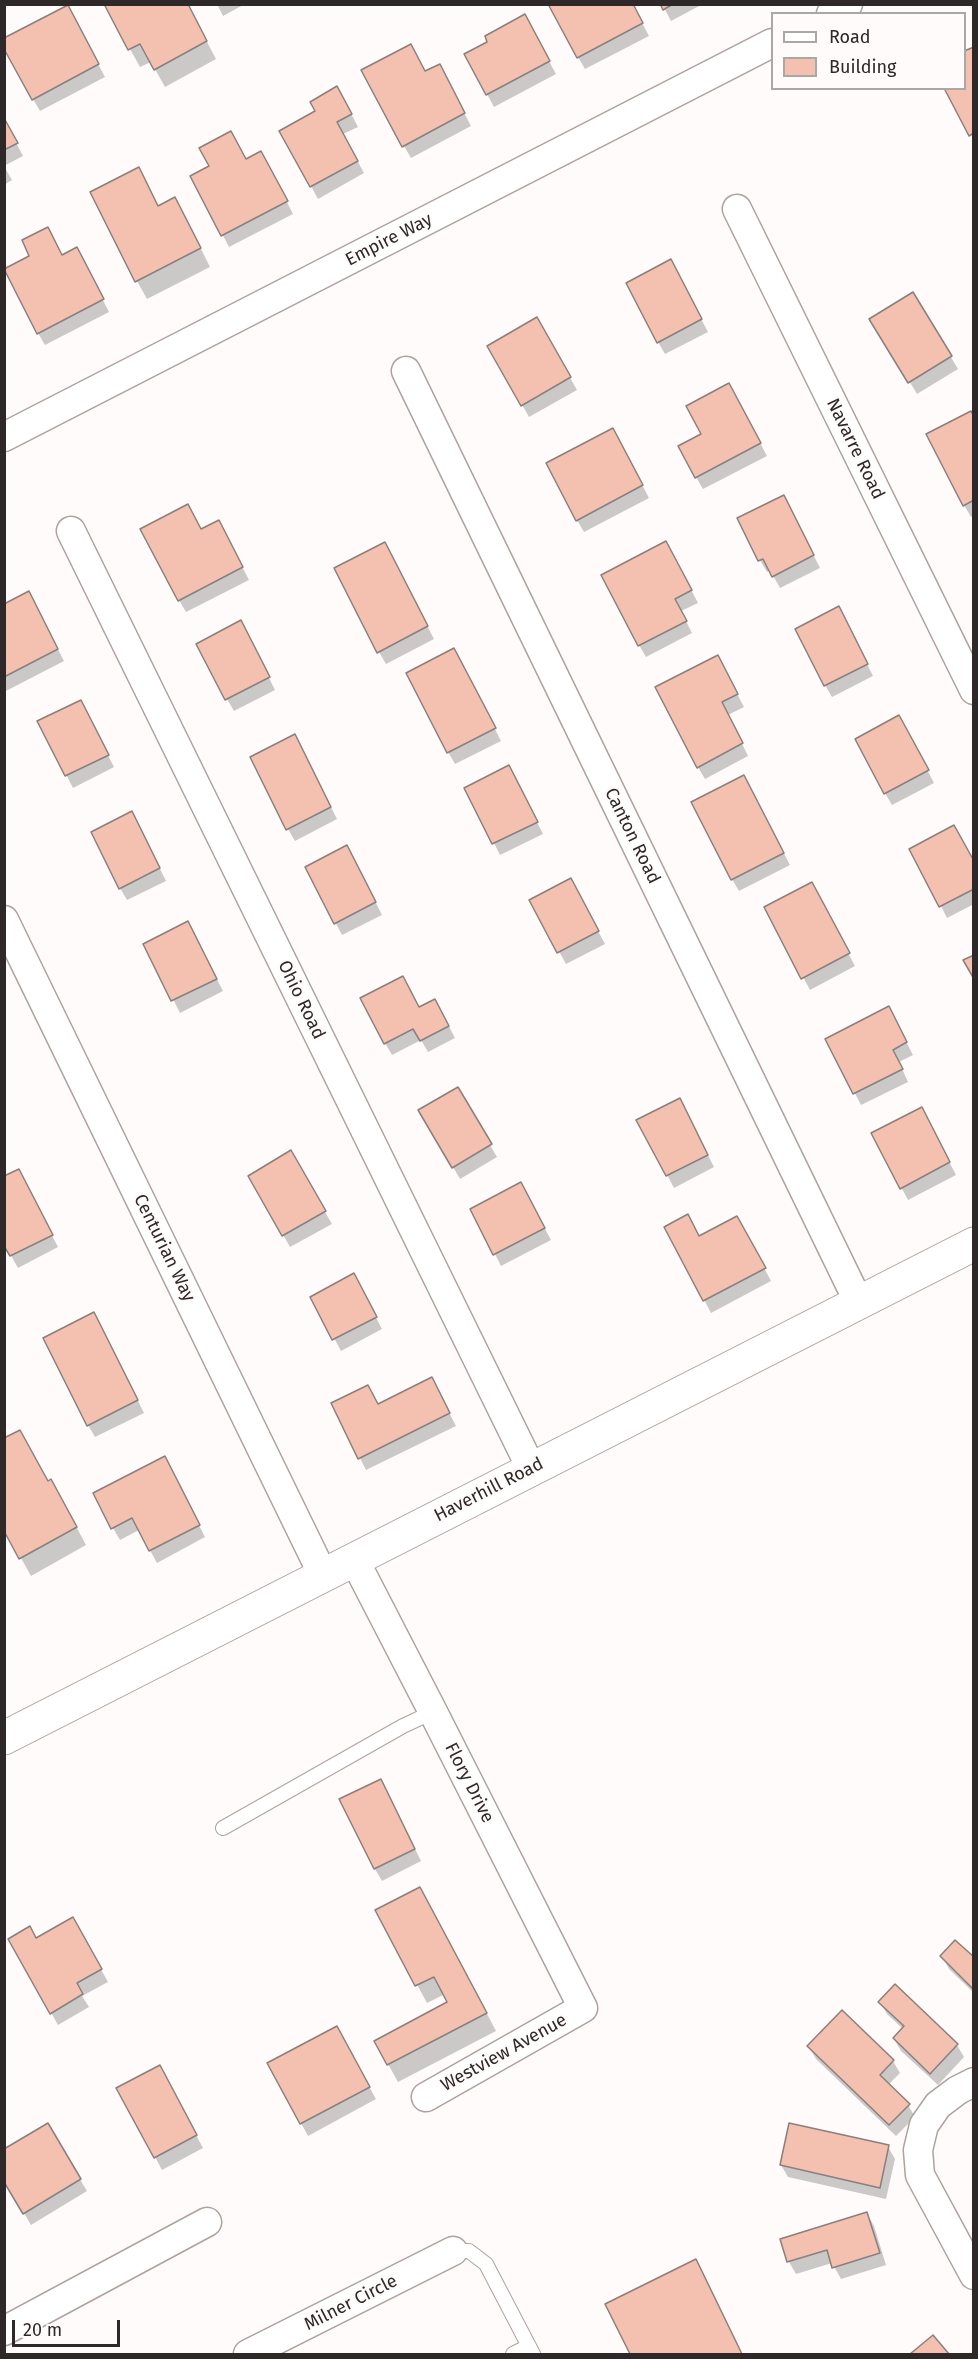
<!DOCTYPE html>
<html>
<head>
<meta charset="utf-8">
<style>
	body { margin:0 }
	#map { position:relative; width:978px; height:2359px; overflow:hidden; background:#fefbfa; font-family:"Fira Sans",sans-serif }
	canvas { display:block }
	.frame { position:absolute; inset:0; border:6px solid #2e2928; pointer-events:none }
	.legend { position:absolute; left:771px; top:12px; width:195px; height:78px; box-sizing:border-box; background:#fefbfa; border:2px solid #aba7a6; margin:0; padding:8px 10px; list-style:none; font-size:18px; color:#2e2928 }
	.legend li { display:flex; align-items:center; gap:12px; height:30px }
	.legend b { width:30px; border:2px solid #aba7a6 }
	.scale { position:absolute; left:12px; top:2320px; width:108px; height:27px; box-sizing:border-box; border:3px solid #2e2928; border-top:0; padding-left:8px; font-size:18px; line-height:21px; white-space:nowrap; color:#2e2928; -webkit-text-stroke:4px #fefbfa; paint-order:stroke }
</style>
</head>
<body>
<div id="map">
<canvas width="978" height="2359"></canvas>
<div class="frame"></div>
<ul class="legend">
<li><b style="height:8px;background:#fff"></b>Road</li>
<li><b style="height:16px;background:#f4c1b0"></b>Building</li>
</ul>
<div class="scale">20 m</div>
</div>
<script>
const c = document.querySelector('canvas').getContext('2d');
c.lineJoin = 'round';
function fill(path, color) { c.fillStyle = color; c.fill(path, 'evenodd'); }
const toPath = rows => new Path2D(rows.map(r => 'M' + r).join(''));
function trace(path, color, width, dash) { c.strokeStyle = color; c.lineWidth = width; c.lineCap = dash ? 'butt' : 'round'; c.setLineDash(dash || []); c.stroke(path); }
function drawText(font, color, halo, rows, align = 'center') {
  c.font = font + ' "Fira Sans",sans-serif'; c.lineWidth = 4.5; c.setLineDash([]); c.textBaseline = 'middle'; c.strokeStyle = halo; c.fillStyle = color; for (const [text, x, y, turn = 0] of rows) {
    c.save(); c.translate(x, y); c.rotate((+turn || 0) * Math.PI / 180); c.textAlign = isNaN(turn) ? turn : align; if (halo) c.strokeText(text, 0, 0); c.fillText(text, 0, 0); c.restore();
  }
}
const shadow = toPath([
	[105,4,187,4,216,59,165,87,151,62,140,67],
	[217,4,245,4,223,16],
	[632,4,649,36,585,69,578,57],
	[662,4,703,4,671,21],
	[74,19,105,77,40,111,33,99],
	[531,28,556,74,494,107,466,55],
	[425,73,446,78,471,126,411,158,404,146],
	[344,100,358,127,343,134,364,173,318,199,281,131],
	[4,120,23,156,4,166],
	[246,161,268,165,293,214,229,247,192,176],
	[4,166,12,180,4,185],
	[138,169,159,207,185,217,210,267,147,299,137,281],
	[62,257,83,261,109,312,45,345,38,333],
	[677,273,708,332,665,354,658,342],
	[913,294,958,369,917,394,872,319],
	[537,319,577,390,529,417,489,346],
	[736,397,767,456,703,489,696,477],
	[974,419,974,516,971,517,964,505],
	[620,442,649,498,584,532,577,520],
	[790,509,820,568,780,588,770,570,767,572,760,560],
	[225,534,249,580,186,612,179,600],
	[673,555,698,603,681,611,692,633,646,657,639,645],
	[391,556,434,639,386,664,379,652],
	[35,605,64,661,4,692,4,606],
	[845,620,873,676,832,697,825,685],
	[247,634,275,690,234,711,227,699],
	[461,662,501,741,455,764,448,752],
	[724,669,744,707,728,715,748,756,705,779,698,767],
	[87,714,114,767,73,788,39,722],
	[906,729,934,783,892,805,885,793],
	[301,748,337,819,295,841,288,829],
	[515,779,543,834,500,855,494,843],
	[751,789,790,865,739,891,732,879],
	[138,825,166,881,127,900,120,888],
	[354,859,382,915,342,935,307,868],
	[974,863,974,904,947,918,941,906],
	[577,892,605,944,566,964,531,901],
	[818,896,855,966,810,990,766,908],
	[194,935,223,991,180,1013,145,944],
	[419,1009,442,1013,455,1038,428,1052,421,1040,392,1055,385,1043],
	[895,1020,913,1055,899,1062,908,1082,861,1105,827,1039],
	[457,1089,497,1157,460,1179,420,1110],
	[686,1112,714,1167,674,1188,638,1120],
	[928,1121,956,1175,908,1200,873,1134],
	[291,1153,332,1224,290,1247,250,1176],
	[25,1183,58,1247,18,1268,4,1243],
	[527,1196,551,1240,501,1266,495,1254],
	[666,1228,699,1238,744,1230,771,1281,711,1313],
	[360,1287,382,1329,341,1351,312,1297],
	[101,1326,144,1413,95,1437,88,1425],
	[438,1391,456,1426,366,1470,360,1458],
	[171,1470,205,1537,157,1563,139,1530,120,1540,113,1528],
	[48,1482,61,1498,86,1545,31,1576,21,1558],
	[387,1793,421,1861,382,1881,375,1869],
	[430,1906,496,2031,398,2082,388,2064,449,2003,445,1994,427,2003,377,1911],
	[73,1919,108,1982,82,1996,89,2007,58,2025,10,1939,36,1939],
	[942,1956,974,1960,974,1993,949,1969],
	[880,2002,957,2045,964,2057,938,2085,901,2051,894,2039,903,2029,887,2014],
	[343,2040,376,2099,308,2136,269,2064],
	[809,2047,893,2061,900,2073,888,2085,908,2105,915,2117,896,2136,816,2059],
	[166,2079,203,2148,162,2170,118,2088],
	[47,2125,87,2191,31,2225,4,2179],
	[888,2147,895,2159,886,2199,788,2177,781,2165],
	[867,2214,874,2226,886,2265,841,2279,832,2263,796,2274,789,2262,782,2240],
	[695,2261,742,2354,631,2354,607,2304]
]);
const building = toPath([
	[104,4,188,4,207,41,154,70,140,44,128,50,104,4],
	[548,4,633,4,643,23,577,58,548,4],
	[660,4,673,4,663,10,660,4],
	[68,5,99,64,32,100,4,49,4,38,68,5],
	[525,14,550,61,486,95,464,54,487,42,485,36,525,14],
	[411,44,425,71,440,64,465,113,402,147,361,70,411,44],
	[974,47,974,133,969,136,944,88,964,88,964,51,974,47],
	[337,86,352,114,337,122,358,161,310,187,279,131,315,111,310,102,337,86],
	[4,118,18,143,4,150,4,118],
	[231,131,246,159,261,151,288,201,221,236,190,176,209,166,199,148,231,131],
	[139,167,158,206,175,197,201,248,135,282,90,192,139,167],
	[48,227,62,255,77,247,104,299,37,334,4,269,29,256,22,240,48,227],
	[671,259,702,319,657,343,626,283,671,259],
	[913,292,952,356,908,383,869,319,913,292],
	[537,317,571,377,521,406,487,346,537,317],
	[729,383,761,443,695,478,678,446,701,434,686,406,729,383],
	[971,411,974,416,974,500,963,506,926,434,971,411],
	[613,428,643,485,576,521,546,463,613,428],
	[784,495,814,555,772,577,763,559,758,561,737,518,784,495],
	[188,504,201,529,219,520,243,567,178,601,140,529,188,504],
	[666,541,692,590,675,599,687,621,638,646,601,575,666,541],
	[385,542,428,626,377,653,334,568,385,542],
	[29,591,58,649,4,677,4,604,29,591],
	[839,606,868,664,824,686,795,629,839,606],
	[241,620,270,677,225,700,196,644,241,620],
	[454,648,496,728,447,753,406,673,454,648],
	[718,655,738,694,722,702,743,743,697,768,655,687,718,655],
	[81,700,109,755,65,776,37,721,81,700],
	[899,715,929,770,884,794,855,739,899,715],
	[295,734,331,807,286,830,250,757,295,734],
	[509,765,538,822,492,844,464,788,509,765],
	[744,775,784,853,731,880,691,802,744,775],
	[132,811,160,868,119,889,91,832,132,811],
	[954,825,974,861,974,889,939,907,909,849,954,825],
	[347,845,376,902,334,924,305,867,347,845],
	[571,878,599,931,557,953,529,900,571,878],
	[812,882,850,953,801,979,764,907,812,882],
	[188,921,217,979,171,1001,143,944,188,921],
	[974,955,974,979,963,960,974,955],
	[403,976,419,1007,435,999,449,1026,420,1041,413,1029,384,1044,360,998,403,976],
	[889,1006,907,1042,893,1050,903,1069,853,1094,825,1039,889,1006],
	[458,1087,492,1144,452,1168,418,1110,458,1087],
	[680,1098,708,1155,666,1176,636,1120,680,1098],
	[922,1107,950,1162,900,1189,871,1133,922,1107],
	[291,1150,326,1211,282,1236,248,1176,291,1150],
	[19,1169,53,1235,10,1256,4,1246,4,1176,19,1169],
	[521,1182,545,1228,493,1255,470,1209,521,1182],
	[688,1214,699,1236,737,1216,766,1268,703,1301,664,1227,688,1214],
	[354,1273,377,1317,332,1340,310,1297,354,1273],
	[94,1312,138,1400,87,1426,43,1338,94,1312],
	[432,1377,450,1413,358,1459,331,1403,368,1385,378,1404,432,1377],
	[20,1430,48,1481,51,1479,77,1527,19,1559,4,1531,4,1438,20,1430],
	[165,1456,200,1525,149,1551,132,1518,111,1529,93,1493,165,1456],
	[381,1779,415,1849,374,1869,339,1799,381,1779],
	[420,1887,487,2013,387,2065,374,2041,447,2002,434,1977,415,1986,375,1910,420,1887],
	[73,1917,102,1969,77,1983,83,1994,50,2014,8,1939,30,1926,36,1938,73,1917],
	[955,1940,974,1957,974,1990,940,1956,955,1940],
	[895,1984,958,2044,930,2074,893,2038,904,2026,878,2002,895,1984],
	[842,2010,894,2060,880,2075,910,2104,889,2125,807,2046,842,2010],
	[337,2026,370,2087,300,2124,267,2063,337,2026],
	[160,2065,197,2135,154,2158,116,2088,160,2065],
	[48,2123,81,2179,23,2214,4,2182,4,2149,48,2123],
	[789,2123,889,2145,880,2188,780,2165,789,2123],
	[867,2212,880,2253,832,2268,827,2250,787,2262,780,2239,867,2212],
	[696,2259,742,2354,630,2354,605,2304,696,2259],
	[933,2335,949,2354,910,2354,933,2335]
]);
const service = toPath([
	[223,1828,403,1726,433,1712],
	[453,2251,469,2251,486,2264,533,2354],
	[513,2354,529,2346]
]);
const minor = toPath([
	[831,14,848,4],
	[737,209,974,690],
	[406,371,858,1301],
	[4,437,772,43],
	[71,531,531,1468],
	[4,920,323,1575],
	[354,1559,433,1712,583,2008,426,2097],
	[974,2082,958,2090,938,2105,924,2125,918,2150,920,2175,974,2275],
	[4,2331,207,2222],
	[248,2354,453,2251]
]);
const tertiary = toPath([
	[4,1738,974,1244]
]);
const streetNames = [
	["Empire Way",389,240,-27],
	["Navarre Road",855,449,64],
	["Canton Road",632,836,64],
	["Ohio Road",301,1000,64],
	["Centurian Way",164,1248,64],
	["Haverhill Road",489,1490,-27],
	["Flory Drive",469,1783,63],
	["Westview Avenue",504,2053,-29],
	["Milner Circle",351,2303,-27]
];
fill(shadow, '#0003');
fill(building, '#f4c1b0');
trace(building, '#8a7f7c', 1.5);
trace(service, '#aea29e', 16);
trace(minor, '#aea29e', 31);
trace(tertiary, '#aea29e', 35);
trace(service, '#fff', 14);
trace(minor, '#fff', 28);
trace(tertiary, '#fff', 33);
drawText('18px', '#2e2928', '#fefbfa', streetNames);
</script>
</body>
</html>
